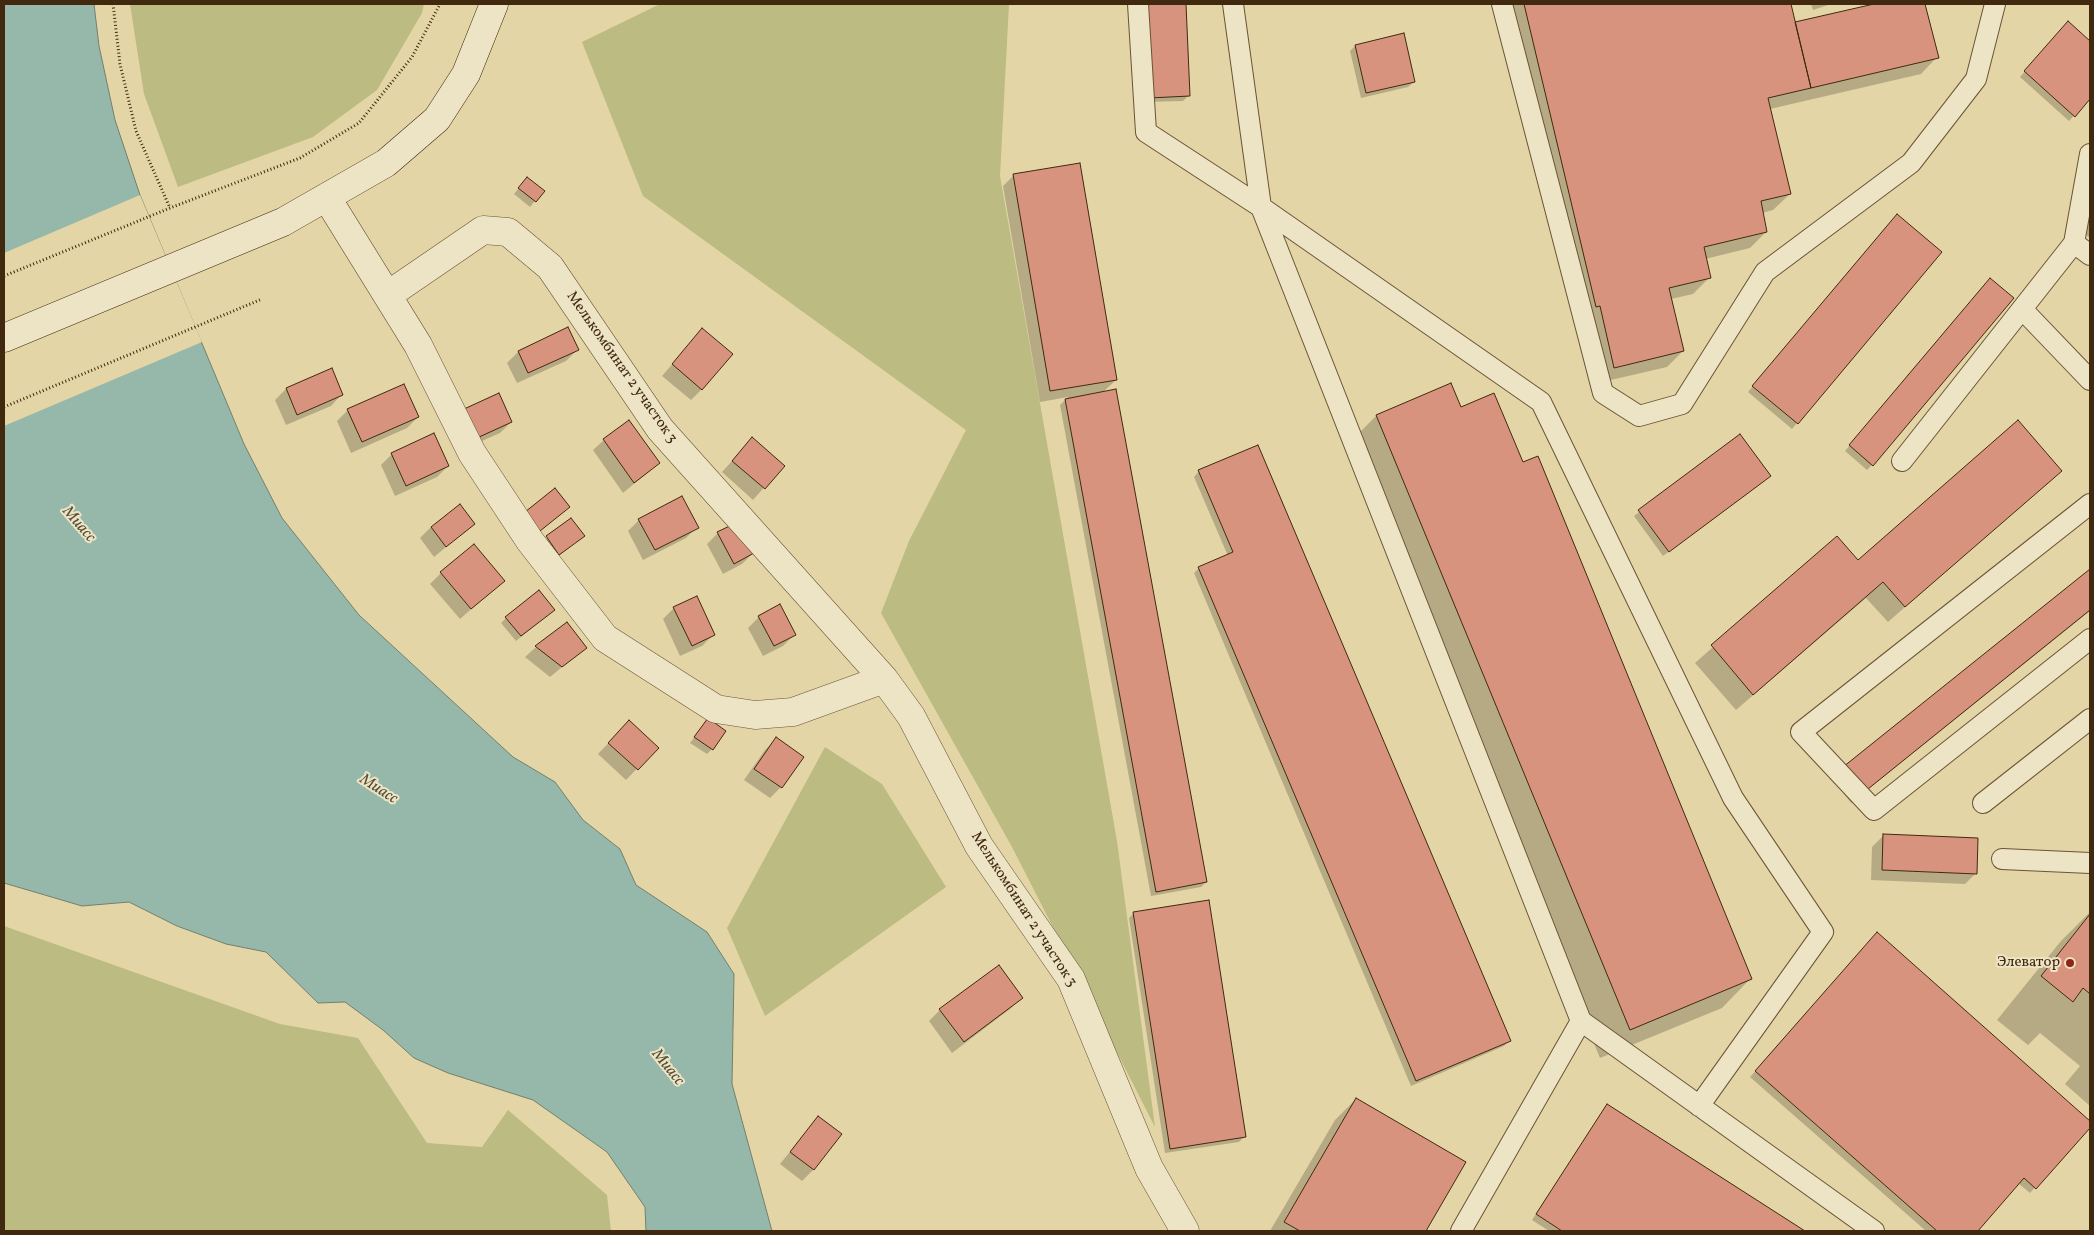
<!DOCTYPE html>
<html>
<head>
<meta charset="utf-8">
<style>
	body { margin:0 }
	#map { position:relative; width:2094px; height:1235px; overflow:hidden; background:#e4d5a6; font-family:Vollkorn,serif }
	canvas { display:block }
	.frame { position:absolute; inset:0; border:5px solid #40290f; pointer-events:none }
</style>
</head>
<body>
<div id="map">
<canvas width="2094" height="1235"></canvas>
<div class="frame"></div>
</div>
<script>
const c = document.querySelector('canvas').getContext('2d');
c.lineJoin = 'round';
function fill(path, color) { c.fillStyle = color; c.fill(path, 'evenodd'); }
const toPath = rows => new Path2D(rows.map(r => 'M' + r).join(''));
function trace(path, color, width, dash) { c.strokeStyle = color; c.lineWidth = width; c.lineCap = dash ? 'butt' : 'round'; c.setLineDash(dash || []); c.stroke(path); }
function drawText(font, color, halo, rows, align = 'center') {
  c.font = font + ' Vollkorn,serif'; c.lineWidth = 4; c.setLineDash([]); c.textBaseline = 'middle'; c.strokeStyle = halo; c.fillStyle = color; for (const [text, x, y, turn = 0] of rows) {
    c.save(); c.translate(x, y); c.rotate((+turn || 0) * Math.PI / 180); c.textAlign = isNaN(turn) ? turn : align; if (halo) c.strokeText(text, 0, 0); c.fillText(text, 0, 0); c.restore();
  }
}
const green = toPath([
	[130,4,424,4,422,13,377,90,313,137,178,187,144,94],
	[660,4,1009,4,1000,176,1117,841,1155,1127,1012,847,881,613,909,541,966,430,643,196,582,42],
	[825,747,882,784,946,887,765,1016,727,928],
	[4,926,280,1024,358,1038,427,1143,482,1147,508,1110,607,1195,611,1231,4,1231]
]);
const water = toPath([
	[4,4,94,4,99,46,115,120,140,195,244,444,282,518,359,615,513,757,555,782,583,820,620,849,636,885,707,932,734,974,732,1084,772,1231,646,1231,645,1207,607,1152,533,1100,448,1073,414,1058,383,1030,345,1002,318,1003,266,952,226,944,177,926,129,902,82,906,4,883,4,4]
]);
const pier = toPath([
	[140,195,202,342,4,426,4,253]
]);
const shadow = toPath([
	[1140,4,1185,4,1189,95,1183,101,1145,102],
	[1504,4,1789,4,1794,24,1879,4,1924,4,1937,57,1921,74,1770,109,1790,194,1773,210,1762,213,1766,232,1750,248,1705,259,1710,277,1693,294,1671,299,1683,351,1667,367,1598,383],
	[1811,4,1831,4,1813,10],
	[2068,23,2090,42,2090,97,2069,121,2020,77],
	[1355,46,1414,82,1408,87,1361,98,1350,51],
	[1014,175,1116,380,1102,393,1206,882,1201,887,1151,896,1060,405,1068,397,1040,402,1003,186],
	[527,178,535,201,530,207,514,194],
	[2090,197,2090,238,2070,220],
	[1891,221,1941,252,1792,429,1748,392],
	[1985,284,1872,465,1867,470,1845,451],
	[702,330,702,389,691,400,662,376],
	[577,350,566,361,517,383,507,363,518,352],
	[331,370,342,394,331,406,286,425,275,400,286,389],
	[1460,408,1522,464,1751,978,1722,1008,1600,1058,1347,445,1376,416],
	[348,410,418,417,407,428,351,453,337,421],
	[453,422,511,422,500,433,466,448],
	[1740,436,1764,481,1663,556,1634,516],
	[604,440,659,463,623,493,593,450],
	[742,450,783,466,753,500,722,472],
	[392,454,448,466,437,477,395,496,381,465],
	[1199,471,1509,1041,1504,1046,1411,1086,1194,573,1199,568,1228,556,1194,477],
	[2060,471,1888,622,1866,598,1736,710,1695,663,1837,537,1858,561],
	[571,519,583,536,548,565,536,548],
	[639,520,697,527,686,538,643,560,628,531],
	[474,524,434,557,420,538,431,527],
	[718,533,753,553,742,564,723,574,707,544],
	[2090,570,2090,611,1851,803,1833,779,1844,768],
	[441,573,503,581,460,619,430,584],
	[696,598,713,635,702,646,680,656,663,619,674,608],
	[548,615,516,641,501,623,506,618],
	[759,617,794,635,783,646,763,656,748,628],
	[536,647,585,648,550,677,525,657],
	[708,719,712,749,707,754,690,743],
	[618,733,657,748,626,780,598,754],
	[776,739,781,787,770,798,744,780,765,750],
	[1883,836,1976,873,1965,884,1871,880,1872,847],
	[2090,912,2090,1106,2065,1084,2080,1066,2040,1033,2028,1045,1997,1020,2061,941],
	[1134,913,1245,1136,1239,1142,1165,1153,1129,918],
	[1877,934,2090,1122,2090,1126,2030,1193,2018,1183,1976,1231,1926,1231,1750,1077],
	[998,967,1021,998,1010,1009,952,1053,929,1021,940,1010],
	[1356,1099,1465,1163,1424,1231,1270,1231,1335,1120],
	[1607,1105,1803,1231,1549,1231,1532,1220],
	[818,1117,813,1170,802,1181,780,1164]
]);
const building = toPath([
	[1145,4,1186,4,1190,96,1149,98,1145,4],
	[1524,4,1791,4,1811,88,1768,98,1791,194,1761,201,1767,232,1704,247,1711,278,1669,288,1684,351,1614,368,1600,306,1596,307,1524,4],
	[1874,4,1925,4,1939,58,1811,88,1795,22,1874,4],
	[2068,21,2090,41,2090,99,2075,117,2024,71,2068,21],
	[1404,33,1415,82,1366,93,1355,45,1404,33],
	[1080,163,1117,380,1050,391,1013,174,1080,163],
	[527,177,545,191,536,202,518,188,527,177],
	[1897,214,1942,252,1798,424,1752,386,1897,214],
	[1990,278,2014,298,1873,466,1849,445,1990,278],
	[568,327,579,350,528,373,518,351,568,327],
	[702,328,733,354,702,390,672,364,702,328],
	[332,368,343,395,297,415,286,388,332,368],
	[1451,383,1461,407,1494,393,1523,462,1538,456,1752,979,1630,1030,1376,415,1451,383],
	[404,384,419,417,362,442,347,409,404,384],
	[1116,389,1207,882,1156,892,1065,399,1116,389],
	[499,393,512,422,477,438,464,409,499,393],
	[629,420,660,463,634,483,603,439,629,420],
	[2018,420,2062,471,1905,607,1883,582,1753,695,1711,645,1837,536,1858,560,2018,420],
	[434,433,449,466,406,486,391,453,434,433],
	[1740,434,1771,476,1669,552,1638,510,1740,434],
	[752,437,785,466,765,489,732,461,752,437],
	[1258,445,1511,1041,1416,1081,1198,567,1233,552,1198,470,1258,445],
	[555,488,570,507,540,531,525,512,555,488],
	[682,496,699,528,655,550,638,519,682,496],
	[460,504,475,524,446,547,431,527,460,504],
	[571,518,585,536,559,555,546,536,571,518],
	[738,522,754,553,734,564,717,532,738,522],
	[474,544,505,581,471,609,440,572,474,544],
	[2090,569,2090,610,1863,793,1843,767,2090,569],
	[539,590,555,610,521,636,505,617,539,590],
	[697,596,715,635,692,646,673,607,697,596],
	[780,604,796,635,774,646,758,616,780,604],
	[567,622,587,648,562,667,535,646,567,622],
	[708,718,726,731,713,750,694,737,708,718],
	[629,720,659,748,638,770,608,743,629,720],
	[776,737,804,757,782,788,754,769,776,737],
	[1883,834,1978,838,1977,874,1882,870,1883,834],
	[1209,900,1246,1137,1170,1149,1133,912,1209,900],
	[2090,914,2090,994,2083,988,2073,1002,2041,976,2090,914],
	[1877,932,2090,1121,2090,1128,2036,1189,2024,1178,1978,1231,1937,1231,1755,1071,1877,932],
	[999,965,1023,998,964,1042,939,1009,999,965],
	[1356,1098,1466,1162,1426,1231,1300,1231,1284,1222,1356,1098],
	[1607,1104,1805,1231,1562,1231,1536,1214,1607,1104],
	[818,1116,842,1134,814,1170,790,1152,818,1116]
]);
const path = toPath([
	[113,4,120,64,136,131,170,208],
	[4,276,170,208,300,158,359,123,412,57,440,4],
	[4,407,262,299]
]);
const lane = toPath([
	[1138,4,1146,132,1261,207,1541,402,1733,798,1823,932,1699,1106],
	[1233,4,1261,207,1581,1021,1874,1231],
	[1502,4,1603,393,1639,416,1682,404,1765,272,1911,163,1976,79,1995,4],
	[2090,154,2074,243,2090,255],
	[2022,309,2090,380],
	[1902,461,2074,243],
	[2090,504,1801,732,1874,810,2090,639],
	[1983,803,2090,719],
	[2002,859,2090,863],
	[1461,1231,1581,1021]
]);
const street = toPath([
	[327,198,418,345,472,453,530,541,605,638,716,709,755,715,793,712,884,679],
	[388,295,483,230,508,232,550,267,660,429,884,679,911,716,979,846,1071,979,1149,1168,1185,1231]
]);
const secondary = toPath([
	[4,338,283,222,386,163,437,119,466,74,494,4]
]);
const markers = [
	[2070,963,5,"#8f2418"]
];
const streetNames = [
	["Мелькомбинат 2 участок 3",621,368,55],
	["Мелькомбинат 2 участок 3",1023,910,57]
];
const poiNames = [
	["Элеватор",2060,963]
];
const waterNames = [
	["Миасс",78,525,49],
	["Миасс",378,790,33],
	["Миасс",667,1068,51]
];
fill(green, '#bbbb82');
fill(water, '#95b8aa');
trace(water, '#737f6c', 1);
fill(pier, '#e4d5a6');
fill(shadow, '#0003');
fill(building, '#d8937e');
trace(building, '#40290f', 1);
trace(lane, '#695435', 22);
trace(street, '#695435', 29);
trace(secondary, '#40290f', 29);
trace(path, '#40290f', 3, [1, 2.5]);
trace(lane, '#ede4c5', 20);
trace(street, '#ede4c5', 28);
trace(secondary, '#ede4c5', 28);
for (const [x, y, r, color] of markers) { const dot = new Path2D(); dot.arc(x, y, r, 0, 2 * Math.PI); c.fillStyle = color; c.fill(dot); trace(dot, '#ede4c5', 2); }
drawText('15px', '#40290f', '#ede4c5', streetNames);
drawText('15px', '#40290f', '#ede4c5', poiNames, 'right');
drawText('italic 16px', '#554d36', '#ede4c5', waterNames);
</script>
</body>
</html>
